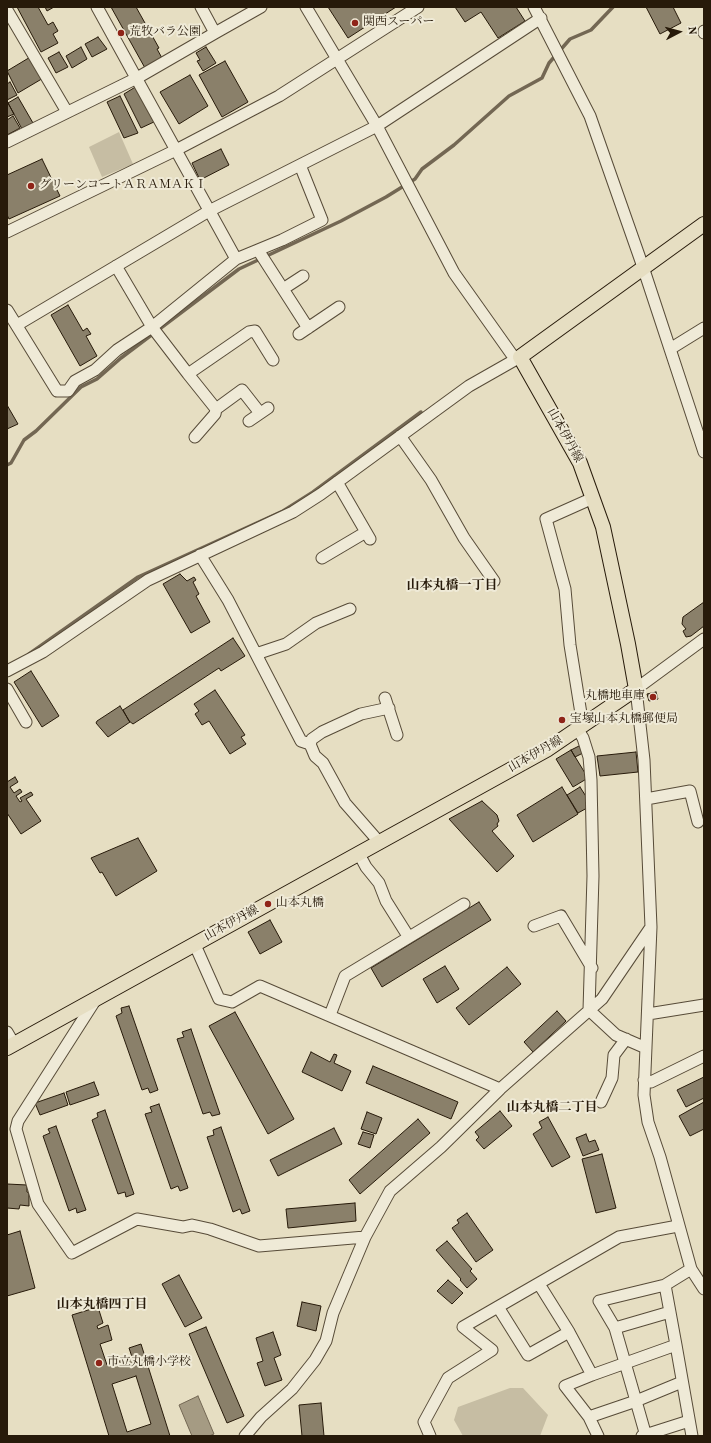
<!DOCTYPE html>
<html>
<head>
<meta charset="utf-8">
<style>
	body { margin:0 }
	#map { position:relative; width:711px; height:1443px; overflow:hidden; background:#e6dec2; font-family:Vollkorn,serif }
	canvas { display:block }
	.frame { position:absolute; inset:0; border:8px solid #271a0a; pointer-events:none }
	.north { position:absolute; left:659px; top:12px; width:40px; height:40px; -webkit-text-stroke:3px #efead7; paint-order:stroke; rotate:84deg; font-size:11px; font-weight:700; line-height:16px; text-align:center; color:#271a0a }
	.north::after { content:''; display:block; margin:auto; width:14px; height:18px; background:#271a0a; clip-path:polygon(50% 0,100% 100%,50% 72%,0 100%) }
</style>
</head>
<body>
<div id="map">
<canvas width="711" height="1443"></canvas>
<div class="frame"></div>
<div class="north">N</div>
</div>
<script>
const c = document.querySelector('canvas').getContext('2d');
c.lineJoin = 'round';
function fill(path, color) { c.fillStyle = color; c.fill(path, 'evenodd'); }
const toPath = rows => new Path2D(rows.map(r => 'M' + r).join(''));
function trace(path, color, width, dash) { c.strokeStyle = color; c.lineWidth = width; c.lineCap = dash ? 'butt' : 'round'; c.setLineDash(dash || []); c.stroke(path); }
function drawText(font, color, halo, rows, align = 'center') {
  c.font = font + ' Vollkorn,"Noto Serif JP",serif'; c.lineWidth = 4; c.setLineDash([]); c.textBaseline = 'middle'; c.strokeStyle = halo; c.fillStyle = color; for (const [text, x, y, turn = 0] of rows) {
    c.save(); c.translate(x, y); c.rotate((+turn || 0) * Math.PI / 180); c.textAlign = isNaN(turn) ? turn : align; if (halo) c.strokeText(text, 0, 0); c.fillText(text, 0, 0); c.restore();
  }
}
const green = toPath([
	[119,132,133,164,102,177,89,147],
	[510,1388,523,1388,548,1415,540,1436,463,1436,454,1420,458,1407]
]);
const water = toPath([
	[198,1396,214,1434,209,1436,192,1436,179,1405,198,1396]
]);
const stream = toPath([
	[7,465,11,463,24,440,36,431,81,387,97,379,121,358,239,269,341,221,386,197,415,179,422,169,454,145,509,96,542,78,549,63,570,39,591,30,613,7],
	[29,654,138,577,283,511,313,492,421,412]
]);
const building = toPath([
	[17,7,38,7,48,25,53,22,58,31,53,34,58,43,41,52,17,7],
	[45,7,54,7,47,11,45,7],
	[111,7,136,7,159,48,157,49,162,58,145,68,111,7],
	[328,7,396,7,348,38,328,7],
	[455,7,516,7,525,21,498,38,481,12,465,22,455,7],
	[646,7,673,7,681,23,660,34,646,7],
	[98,37,107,49,92,57,85,44,98,37],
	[81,47,87,59,72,68,66,56,81,47],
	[206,47,216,63,203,71,197,61,200,60,196,53,206,47],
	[59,52,68,67,56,73,48,58,59,52],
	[32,56,45,77,18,93,7,71,32,56],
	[225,61,248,102,222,117,199,75,225,61],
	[190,75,208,106,179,124,160,92,190,75],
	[10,82,17,95,7,100,7,84,10,82],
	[137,86,156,121,141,128,124,94,137,86],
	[120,96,138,133,124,138,107,102,120,96],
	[18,97,33,123,22,129,8,103,18,97],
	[8,103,14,114,7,117,7,104,8,103],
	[13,116,20,128,7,135,7,120,13,116],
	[221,149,229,165,200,180,192,163,221,149],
	[42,159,60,196,9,219,7,215,7,175,42,159],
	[68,305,83,331,87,328,91,334,86,336,97,356,80,366,51,315,68,305],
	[7,405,18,424,7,429,7,405],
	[180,574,187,581,194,577,196,580,193,582,199,594,196,596,210,622,191,633,163,584,180,574],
	[704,602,704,626,691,636,686,637,683,631,686,629,682,624,683,617,704,602],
	[233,638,245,656,221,671,219,668,133,724,129,721,123,710,233,638],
	[31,671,59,716,42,727,14,682,31,671],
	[215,690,245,735,241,737,246,744,230,754,209,721,202,725,195,714,199,711,194,704,215,690],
	[656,692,658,699,649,701,647,694,656,692],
	[120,706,130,722,108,737,96,723,97,721,120,706],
	[581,745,585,752,575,757,571,750,581,745],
	[571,750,588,778,573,787,556,759,571,750],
	[636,752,638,772,600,776,597,756,636,752],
	[15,777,18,782,10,787,14,793,20,789,22,792,16,796,20,802,22,801,20,798,31,792,33,795,26,799,41,821,21,834,7,813,7,782,15,777],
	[562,787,578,814,533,842,517,815,562,787],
	[580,787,587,798,587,808,578,813,567,795,580,787],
	[482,801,497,815,499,821,497,824,498,826,492,831,514,856,497,872,449,819,482,801],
	[138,838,157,871,116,896,102,872,100,873,91,858,138,838],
	[479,902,491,920,382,987,371,968,479,902],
	[270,920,282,942,260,954,248,932,270,920],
	[445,966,459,989,437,1003,423,979,445,966],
	[507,967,521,984,469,1025,456,1008,507,967],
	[129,1006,158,1090,150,1093,148,1088,142,1090,116,1016,122,1013,121,1008,129,1006],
	[557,1011,566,1021,533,1052,524,1042,557,1011],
	[235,1012,294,1119,268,1134,209,1026,235,1012],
	[191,1029,220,1114,212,1116,210,1112,203,1114,177,1039,184,1037,182,1032,191,1029],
	[311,1052,330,1062,334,1054,337,1055,334,1063,351,1071,342,1091,302,1072,311,1052],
	[373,1066,458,1102,451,1119,366,1083,373,1066],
	[704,1077,704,1098,686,1107,677,1090,704,1077],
	[94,1082,99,1095,70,1105,66,1092,94,1082],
	[64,1093,68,1105,40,1115,35,1103,64,1093],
	[704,1102,704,1129,690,1136,679,1116,704,1102],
	[159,1104,188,1188,180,1191,178,1186,171,1189,145,1114,152,1112,150,1107,159,1104],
	[105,1110,134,1194,126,1197,125,1192,118,1194,92,1120,98,1117,97,1113,105,1110],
	[500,1111,512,1126,484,1149,476,1140,479,1137,475,1132,500,1111],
	[367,1112,382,1118,376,1134,361,1129,367,1112],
	[548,1117,570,1157,552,1167,533,1134,542,1128,539,1122,548,1117],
	[418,1119,430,1133,360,1194,349,1180,418,1119],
	[56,1126,86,1210,77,1213,76,1208,69,1211,43,1136,50,1133,48,1129,56,1126],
	[221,1127,250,1211,242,1214,240,1209,233,1212,207,1137,214,1135,213,1130,221,1127],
	[334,1128,342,1144,278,1176,270,1160,334,1128],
	[363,1132,374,1135,370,1148,358,1144,363,1132],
	[586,1134,589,1142,595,1140,599,1150,583,1156,576,1138,586,1134],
	[602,1154,616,1208,596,1213,582,1159,602,1154],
	[7,1184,27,1185,27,1192,29,1193,29,1206,20,1205,19,1209,7,1208,7,1184],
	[355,1203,356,1221,288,1228,286,1209,355,1203],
	[467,1213,493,1250,476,1262,452,1228,459,1223,457,1220,467,1213],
	[20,1231,35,1288,7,1296,7,1235,20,1231],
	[447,1241,472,1269,470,1271,477,1279,467,1288,460,1280,461,1279,436,1250,447,1241],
	[179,1275,202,1318,185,1327,162,1284,179,1275],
	[448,1280,463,1293,452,1304,437,1291,448,1280],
	[302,1302,321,1306,316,1331,297,1326,302,1302],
	[98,1307,103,1323,97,1326,98,1329,108,1325,112,1340,100,1344,107,1365,132,1357,129,1348,141,1344,170,1436,109,1436,72,1315,98,1307],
	[136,1376,151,1424,127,1432,112,1384,136,1376],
	[206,1327,244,1416,227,1423,189,1334,206,1327],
	[273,1332,281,1355,274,1358,282,1380,265,1386,257,1363,263,1361,256,1338,273,1332],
	[321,1403,324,1436,302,1436,299,1405,321,1403]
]);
const minor = toPath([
	[97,7,236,259,282,240,322,220,300,165],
	[306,7,377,126,454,273,515,359],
	[534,7,590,116,643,267,704,452],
	[7,10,67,112],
	[704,31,704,33],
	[215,33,261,7],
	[7,142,137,78,215,33,201,7],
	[7,232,176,150,279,96,418,7],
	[258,250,308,328],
	[116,266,152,327,188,374,249,332,255,331,273,360],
	[283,289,303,276],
	[7,310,57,391,68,391,75,381,95,370,117,350,152,327,236,259],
	[17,325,209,211,377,126,541,18],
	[299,334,339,307],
	[670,349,704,328],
	[188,374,216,409],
	[249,421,268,408],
	[400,436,431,480,464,538,494,581],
	[195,437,215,414,216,409,242,390,260,413],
	[337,482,370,539],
	[200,555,228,600,301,741,310,744],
	[322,558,366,532],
	[704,639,636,689,644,760,651,927,644,1095,648,1122,660,1157,691,1269,704,1289],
	[256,654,286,644,316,623,350,609],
	[7,671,43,652,148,580,293,512,321,494,469,386,520,357],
	[7,689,26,722],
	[385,698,397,735],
	[583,726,570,645,565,589,546,519,593,498],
	[578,730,583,738,589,757,591,780,593,876,589,1010,616,1035,646,1048],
	[646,799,690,791,698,822],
	[380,843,345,803,323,763,315,756,310,744,312,739,322,732,361,714,389,708],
	[359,854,366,867,379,883,386,901,408,936],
	[534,926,561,916,592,968],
	[195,945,219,999,232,1002,260,986,500,1089,602,999,651,927],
	[96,999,18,1121,16,1129,38,1204,72,1253,137,1219,183,1227,192,1225,210,1229,259,1246,365,1237],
	[648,1014,704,1005],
	[330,1015,345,976,464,904],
	[7,1032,14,1044],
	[644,1080,651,1082,704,1056],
	[601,1102,612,1078,614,1055,626,1039],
	[539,1284,569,1332,592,1375,565,1386,589,1417,598,1436],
	[665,1285,676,1345],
	[498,1307,528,1355,569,1332],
	[670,1312,615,1328,636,1401,682,1382],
	[615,1328,599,1301,665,1285,691,1269],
	[592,1375,676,1345,692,1436],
	[589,1417,636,1401,646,1436],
	[245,1436,261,1417,292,1389,315,1360,326,1341,333,1313,365,1237,390,1191,441,1147,500,1089],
	[430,1436,424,1422,448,1378,492,1350,463,1327,619,1237,678,1226],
	[642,1436,689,1421]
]);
const major = toPath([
	[7,1048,548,749,636,689,628,644,603,527,580,463,520,357,704,224]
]);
const markers = [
	[355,23,4,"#8f2418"],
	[121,33,4,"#8f2418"],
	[31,186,4,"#8f2418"],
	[653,697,4,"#8f2418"],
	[562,720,4,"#8f2418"],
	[268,904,4,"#8f2418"],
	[99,1363,4,"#8f2418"]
];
const poiNames = [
	["関西スーパー",363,23],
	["荒牧バラ公園",129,33],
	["グリーンコートＡＲＡＭＡＫＩ",39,186],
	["丸橋地車庫",645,697,"right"],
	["宝塚山本丸橋郵便局",570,720],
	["山本丸橋",276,904],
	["市立丸橋小学校",107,1363]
];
const streetNames = [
	["山本伊丹線",564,436,61],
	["山本伊丹線",536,755,-30],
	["山本伊丹線",232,924,-29]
];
const neighbourhoodNames = [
	["山本丸橋一丁目",452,587],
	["山本丸橋二丁目",552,1109],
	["山本丸橋四丁目",102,1306]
];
fill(green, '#c6bda3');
fill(water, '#a59b83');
trace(water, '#736753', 1);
trace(stream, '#736753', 3.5);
fill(building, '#8a806a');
trace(building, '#271a0a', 1);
trace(minor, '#574b38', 13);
trace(major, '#271a0a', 16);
trace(minor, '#efead7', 11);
trace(major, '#e6dec2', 14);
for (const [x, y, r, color] of markers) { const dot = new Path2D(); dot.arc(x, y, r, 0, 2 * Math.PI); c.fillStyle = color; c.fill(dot); trace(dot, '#efead7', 1.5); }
drawText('12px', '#271a0a', '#efead7', poiNames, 'left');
drawText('12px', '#271a0a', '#efead7', streetNames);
drawText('bold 13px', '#271a0a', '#efead7', neighbourhoodNames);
</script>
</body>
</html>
